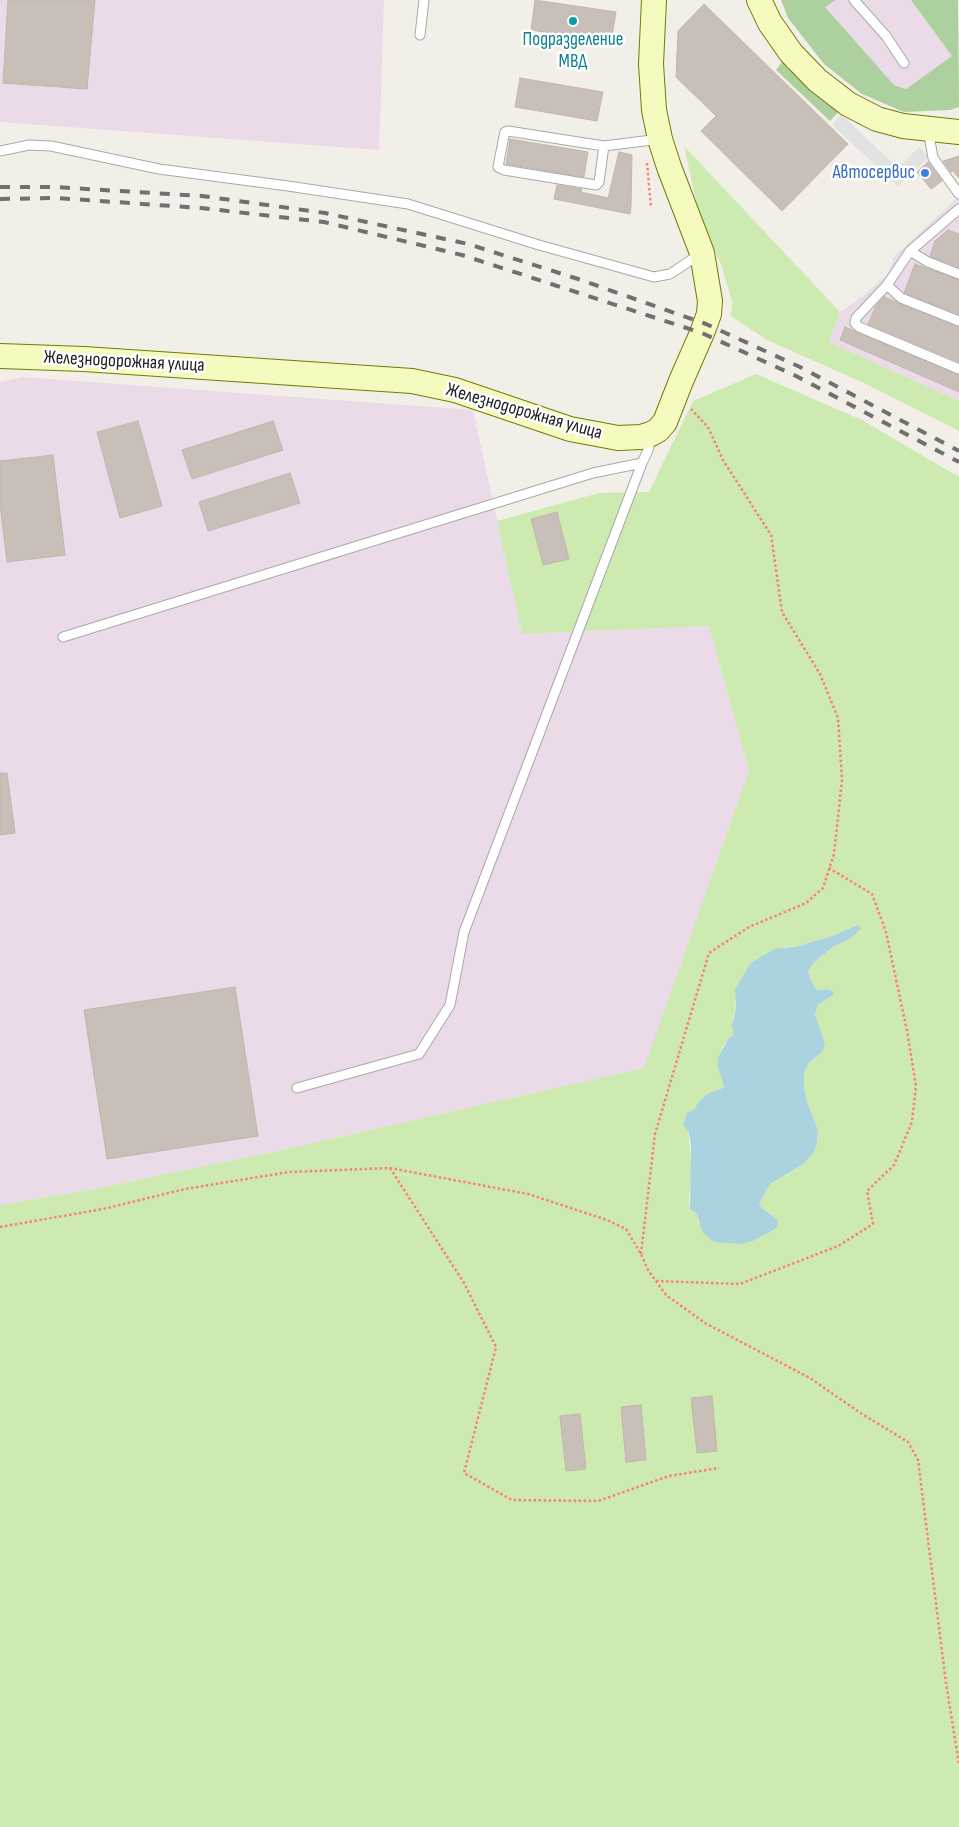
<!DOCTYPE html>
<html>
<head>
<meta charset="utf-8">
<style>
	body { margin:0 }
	canvas { display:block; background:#f2efe9 }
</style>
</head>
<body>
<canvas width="959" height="1827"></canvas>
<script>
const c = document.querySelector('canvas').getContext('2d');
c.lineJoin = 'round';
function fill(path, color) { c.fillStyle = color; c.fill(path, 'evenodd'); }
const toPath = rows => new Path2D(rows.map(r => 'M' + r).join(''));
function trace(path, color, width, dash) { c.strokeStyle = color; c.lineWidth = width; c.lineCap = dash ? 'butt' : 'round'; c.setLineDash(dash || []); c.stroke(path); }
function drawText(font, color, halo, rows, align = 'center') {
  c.font = font + ' "Sofia Sans Condensed",sans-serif'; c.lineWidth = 5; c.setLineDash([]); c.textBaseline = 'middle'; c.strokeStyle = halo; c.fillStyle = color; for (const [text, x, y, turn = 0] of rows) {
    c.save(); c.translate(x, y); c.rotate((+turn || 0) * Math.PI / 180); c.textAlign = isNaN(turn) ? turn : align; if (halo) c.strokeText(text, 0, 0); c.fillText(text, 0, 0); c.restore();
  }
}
const industrial = toPath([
	[0,0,384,0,379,150,0,122],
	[836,0,911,0,952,56,906,89,894,85,825,7],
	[959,196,959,401,829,342,840,312,863,296,888,274,894,257],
	[22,377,473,410,522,634,709,626,749,771,645,1068,282,1150,94,1189,0,1205,0,382]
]);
const grass = toPath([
	[684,146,840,312,829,342,959,401,959,431,866,384,767,340,731,316,732,301,722,267,699,214],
	[756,374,862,420,959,477,959,1827,0,1827,0,1205,94,1189,282,1150,644,1068,749,771,709,626,522,634,497,521,599,493,649,492,693,401],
	[858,925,850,939,833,947,814,962,808,971,810,978,815,988,819,990,829,989,833,991,833,995,818,1005,815,1014,817,1024,822,1034,815,1059,808,1064,804,1073,804,1087,807,1102,818,1130,817,1143,814,1152,803,1164,770,1184,759,1203,761,1207,771,1214,777,1228,753,1241,698,1223,696,1213,690,1209,689,1198,692,1168,688,1130,698,1103,711,1092,721,1089,724,1086,722,1048,728,1039,734,1034,733,1017,736,1008,735,1001,751,963,784,947,799,946,835,935]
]);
const forest = toPath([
	[781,0,836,0,825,7,894,85,906,89,952,56,911,0,958,0,959,107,950,110,904,112,862,94,824,64,788,18],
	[785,58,840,110,830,121,776,70]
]);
const parking = toPath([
	[841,114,898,168,919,147,929,157,898,186,832,125]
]);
const water = toPath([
	[858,925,861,928,850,939,833,947,814,962,808,971,810,978,815,988,819,990,828,989,833,991,833,995,818,1005,815,1014,825,1044,822,1052,808,1064,804,1073,804,1087,807,1102,818,1130,817,1143,814,1152,803,1164,770,1184,759,1203,761,1207,778,1220,777,1228,753,1241,740,1244,714,1242,703,1233,696,1213,690,1209,691,1144,688,1130,683,1125,687,1113,694,1110,698,1103,704,1097,711,1092,721,1089,724,1086,718,1068,718,1058,728,1039,734,1034,732,1026,736,1008,735,989,751,963,774,949,799,946,812,942,835,935]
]);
const building = toPath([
	[8,0,95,0,87,89,3,83,8,0],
	[535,0,616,12,611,42,531,30,535,0],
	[704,4,848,144,782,211,701,131,716,116,676,77,678,31,704,4],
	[520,78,603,92,597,121,515,107,520,78],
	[510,139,588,152,584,177,506,164,510,139],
	[619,152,632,155,631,206,630,214,554,199,557,185,582,189,581,192,608,198,619,152],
	[959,156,959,178,953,171,951,172,943,161,959,156],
	[928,162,942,181,931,189,917,172,928,162],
	[948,230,959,234,959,267,930,256,935,241,948,230],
	[915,264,959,280,959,314,904,293,915,264],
	[884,297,959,327,959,362,868,324,876,306,884,297],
	[845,327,959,375,959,392,840,340,845,327],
	[138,421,162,506,120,518,97,432,138,421],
	[273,421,283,450,192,479,182,450,273,421],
	[53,455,65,555,7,562,0,504,0,461,53,455],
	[290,473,300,503,208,531,199,502,290,473],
	[557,512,569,559,543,565,531,519,557,512],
	[0,773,7,773,15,833,0,835,0,773],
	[235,987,258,1136,107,1159,84,1010,235,987],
	[712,1396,717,1451,697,1453,691,1398,712,1396],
	[641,1405,646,1460,626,1462,621,1407,641,1405],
	[580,1414,586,1469,566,1471,560,1416,580,1414]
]);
const path = toPath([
	[647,163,651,207],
	[390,1168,464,1283,496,1347,464,1473,512,1500,598,1501,669,1476,719,1468],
	[0,1227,103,1209,185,1189,289,1172,390,1168,528,1194,607,1220,626,1229,641,1254,648,1270,666,1295,705,1323,810,1378,859,1412,908,1442,918,1460,946,1683,959,1764],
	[641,1254,655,1134,709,953,749,927,806,903,823,888,834,854,842,780,838,718,820,674,782,612,771,535,723,460,708,427,691,409],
	[656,1281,740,1284,838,1246,873,1224,867,1191,894,1165,912,1122,916,1086,907,1031,886,932,872,894,829,868]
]);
const lane = toPath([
	[854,0,886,36,904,63],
	[420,35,424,0],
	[928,129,933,158,959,194],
	[604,146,599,182,596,185,504,170,498,167,504,136,505,132,508,131,604,146,660,139],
	[0,151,29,145,51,146,159,169,288,186,408,204,539,245,654,277,670,274,700,254],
	[959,209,910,251,887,285,856,318,855,323,859,327,959,369],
	[910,251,928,262,959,274],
	[887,285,901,298,959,321],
	[63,637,593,473,642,463],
	[297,1088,419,1054,450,1005,464,932,642,463,648,450,651,437]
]);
const secondary = toPath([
	[759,0,770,23,791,53,817,80,848,104,877,119,903,126,959,132],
	[0,356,84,359,412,381,455,390,570,429,618,438,641,437,651,434,658,430,665,422,681,381,702,333,709,314,710,301,702,253,669,167,660,139,654,110,651,64,654,0]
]);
const rail = toPath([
	[0,187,54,187,202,196,325,213,468,244,578,279,706,324,800,367,959,451],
	[0,199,57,198,201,208,324,222,462,255,702,333,796,376,959,462]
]);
const markers = [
	[573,21,5,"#0f9aa8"],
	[925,173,5,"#3f7fe0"]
];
const cultureNames = [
	["Подразделение",573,40],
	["МВД",573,62]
];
const shopNames = [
	["Автосервис",915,173]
];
const streetNames = [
	["Железнодорожная улица",124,362,3],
	["Железнодорожная улица",524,412,16]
];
fill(industrial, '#ebdbe8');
fill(grass, '#cdebb0');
fill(forest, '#add19e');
fill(parking, '#e2e2e2');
fill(water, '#aad3df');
fill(building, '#c7bfb8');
trace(building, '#c4b6ab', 1);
trace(lane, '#a9a9a9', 11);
trace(secondary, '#707d05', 26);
trace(path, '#fa8072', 2.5, [2.5, 2.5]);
trace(lane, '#fff', 9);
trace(secondary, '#f7fabf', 24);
trace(rail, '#707070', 4, [10, 10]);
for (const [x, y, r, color] of markers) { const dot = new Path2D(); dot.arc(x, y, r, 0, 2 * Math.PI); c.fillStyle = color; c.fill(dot); trace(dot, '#fff', 2); }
drawText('19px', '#0d838f', '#fff', cultureNames);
drawText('19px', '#366cbe', '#fff', shopNames, 'right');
drawText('19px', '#222', '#fff', streetNames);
</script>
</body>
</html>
